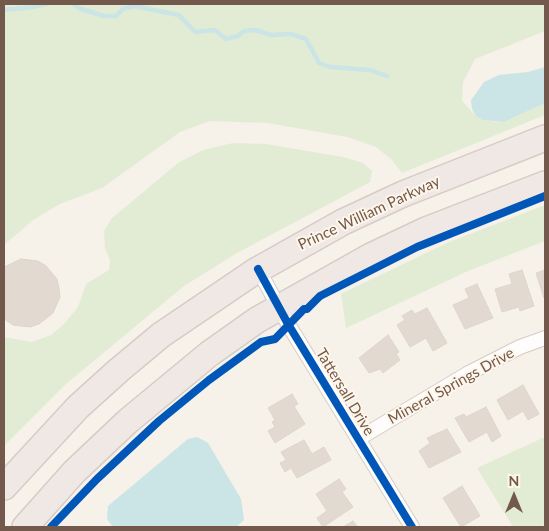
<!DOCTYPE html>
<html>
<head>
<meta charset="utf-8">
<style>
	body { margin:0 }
	#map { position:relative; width:549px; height:531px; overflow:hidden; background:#f6f1e9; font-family:Lato,sans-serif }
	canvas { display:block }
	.frame { position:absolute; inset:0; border:5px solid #72594b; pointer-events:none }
	.north { position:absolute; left:489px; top:471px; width:50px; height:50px; -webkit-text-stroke:4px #fef6ea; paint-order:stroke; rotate:0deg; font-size:14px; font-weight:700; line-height:20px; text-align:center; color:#72594b }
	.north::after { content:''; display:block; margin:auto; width:18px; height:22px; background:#72594b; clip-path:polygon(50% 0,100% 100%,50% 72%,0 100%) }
</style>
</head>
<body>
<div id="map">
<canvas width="549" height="531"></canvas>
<div class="frame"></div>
<div class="north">N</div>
</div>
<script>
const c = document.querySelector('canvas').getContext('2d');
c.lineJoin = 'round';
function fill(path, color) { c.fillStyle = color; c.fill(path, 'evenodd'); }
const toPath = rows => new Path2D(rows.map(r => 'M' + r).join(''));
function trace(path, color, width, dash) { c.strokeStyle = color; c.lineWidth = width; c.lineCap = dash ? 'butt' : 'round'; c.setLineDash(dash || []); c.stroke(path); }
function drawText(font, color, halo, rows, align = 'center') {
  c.font = font + ' Lato,sans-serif'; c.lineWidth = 4; c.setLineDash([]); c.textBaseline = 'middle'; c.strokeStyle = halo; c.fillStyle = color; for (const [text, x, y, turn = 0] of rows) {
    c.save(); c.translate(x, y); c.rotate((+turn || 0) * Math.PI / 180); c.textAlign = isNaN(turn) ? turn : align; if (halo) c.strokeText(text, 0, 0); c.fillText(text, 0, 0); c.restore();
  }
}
const green = toPath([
	[4,4,545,4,545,31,475,59,463,82,462,101,476,116,494,122,504,122,545,103,545,115,402,173,391,159,376,147,347,137,268,123,210,121,180,132,102,188,60,204,33,220,4,245],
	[233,143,266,144,343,157,363,163,372,171,370,182,237,253,184,286,66,384,4,446,4,337,32,342,51,335,64,324,78,307,86,284,109,270,110,260,105,248,104,231,111,219,178,163,203,150],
	[545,205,545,241,468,271,346,328,341,294,447,243],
	[545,437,545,524,541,527,513,527,477,468]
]);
const water = toPath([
	[545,67,545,103,504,122,483,120,476,116,472,109,471,100,484,82,499,75,528,72],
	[197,437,208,443,241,499,244,520,236,527,113,527,107,519,108,506,188,439]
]);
const stream = toPath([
	[73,4,81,9,104,16,116,16,123,9,134,6,179,15,195,32,215,30,226,39,238,36,244,31,256,30,271,35,291,34,306,39,319,63,330,67,370,70,387,76],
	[4,10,33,7,46,4]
]);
const building = toPath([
	[21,259,38,261,46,266,57,279,59,288,60,297,53,313,39,324,30,327,13,325,4,319,4,267,21,259],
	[522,270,534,306,520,311,519,307,502,312,495,289,512,284,509,274,522,270],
	[545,270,545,297,544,298,536,273,545,270],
	[477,284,493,318,465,329,453,305,469,298,465,289,477,284],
	[427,308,447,343,433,351,426,338,410,347,397,325,405,320,402,316,412,310,415,314,427,308],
	[388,335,399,352,396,354,400,360,383,373,380,369,369,373,359,358,388,335],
	[523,385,539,414,528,420,523,411,508,420,497,400,523,385],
	[292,394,298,404,294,406,305,424,275,443,268,431,275,427,272,422,275,420,268,408,292,394],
	[486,407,501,436,492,442,487,432,469,442,455,418,464,414,466,417,486,407],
	[447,429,461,452,429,468,419,451,430,443,427,438,447,429],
	[304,440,312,454,324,447,331,460,297,478,291,468,285,472,280,463,286,460,281,452,304,440],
	[339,479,346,489,342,492,353,507,323,527,317,518,327,511,316,494,339,479],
	[462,486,480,516,461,527,443,498,462,486],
	[353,521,358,527,343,527,353,521]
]);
const street = toPath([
	[258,269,288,324,412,527],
	[358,439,467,374,520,347,545,338]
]);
const highway = toPath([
	[4,487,78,407,119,370,161,335,254,272,343,222,403,194,545,138],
	[25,527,74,472,128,421,209,354,257,320,371,256,426,230,545,184]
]);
const cycleway = toPath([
	[258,269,288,324,412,527],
	[51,527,97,479,159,421,209,380,261,342,275,339,304,309,307,309,320,296,417,247,545,196]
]);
const streetNames = [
	["Prince William Parkway",369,213,-25],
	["Mineral Springs Drive",451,386,-29],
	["Tattersall Drive",345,392,59]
];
fill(green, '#e2ecd4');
fill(water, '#cbe4e6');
trace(stream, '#cbe4e6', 4.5);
fill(building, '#e2d9d1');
trace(building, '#ded4cb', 1);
trace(street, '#d4cdc6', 16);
trace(highway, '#d5ccc5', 28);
trace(street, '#fefdfc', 14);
trace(highway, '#f0e8e4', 25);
trace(cycleway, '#0057b8', 8);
drawText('15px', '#72594b', '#fef6ea', streetNames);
</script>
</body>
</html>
